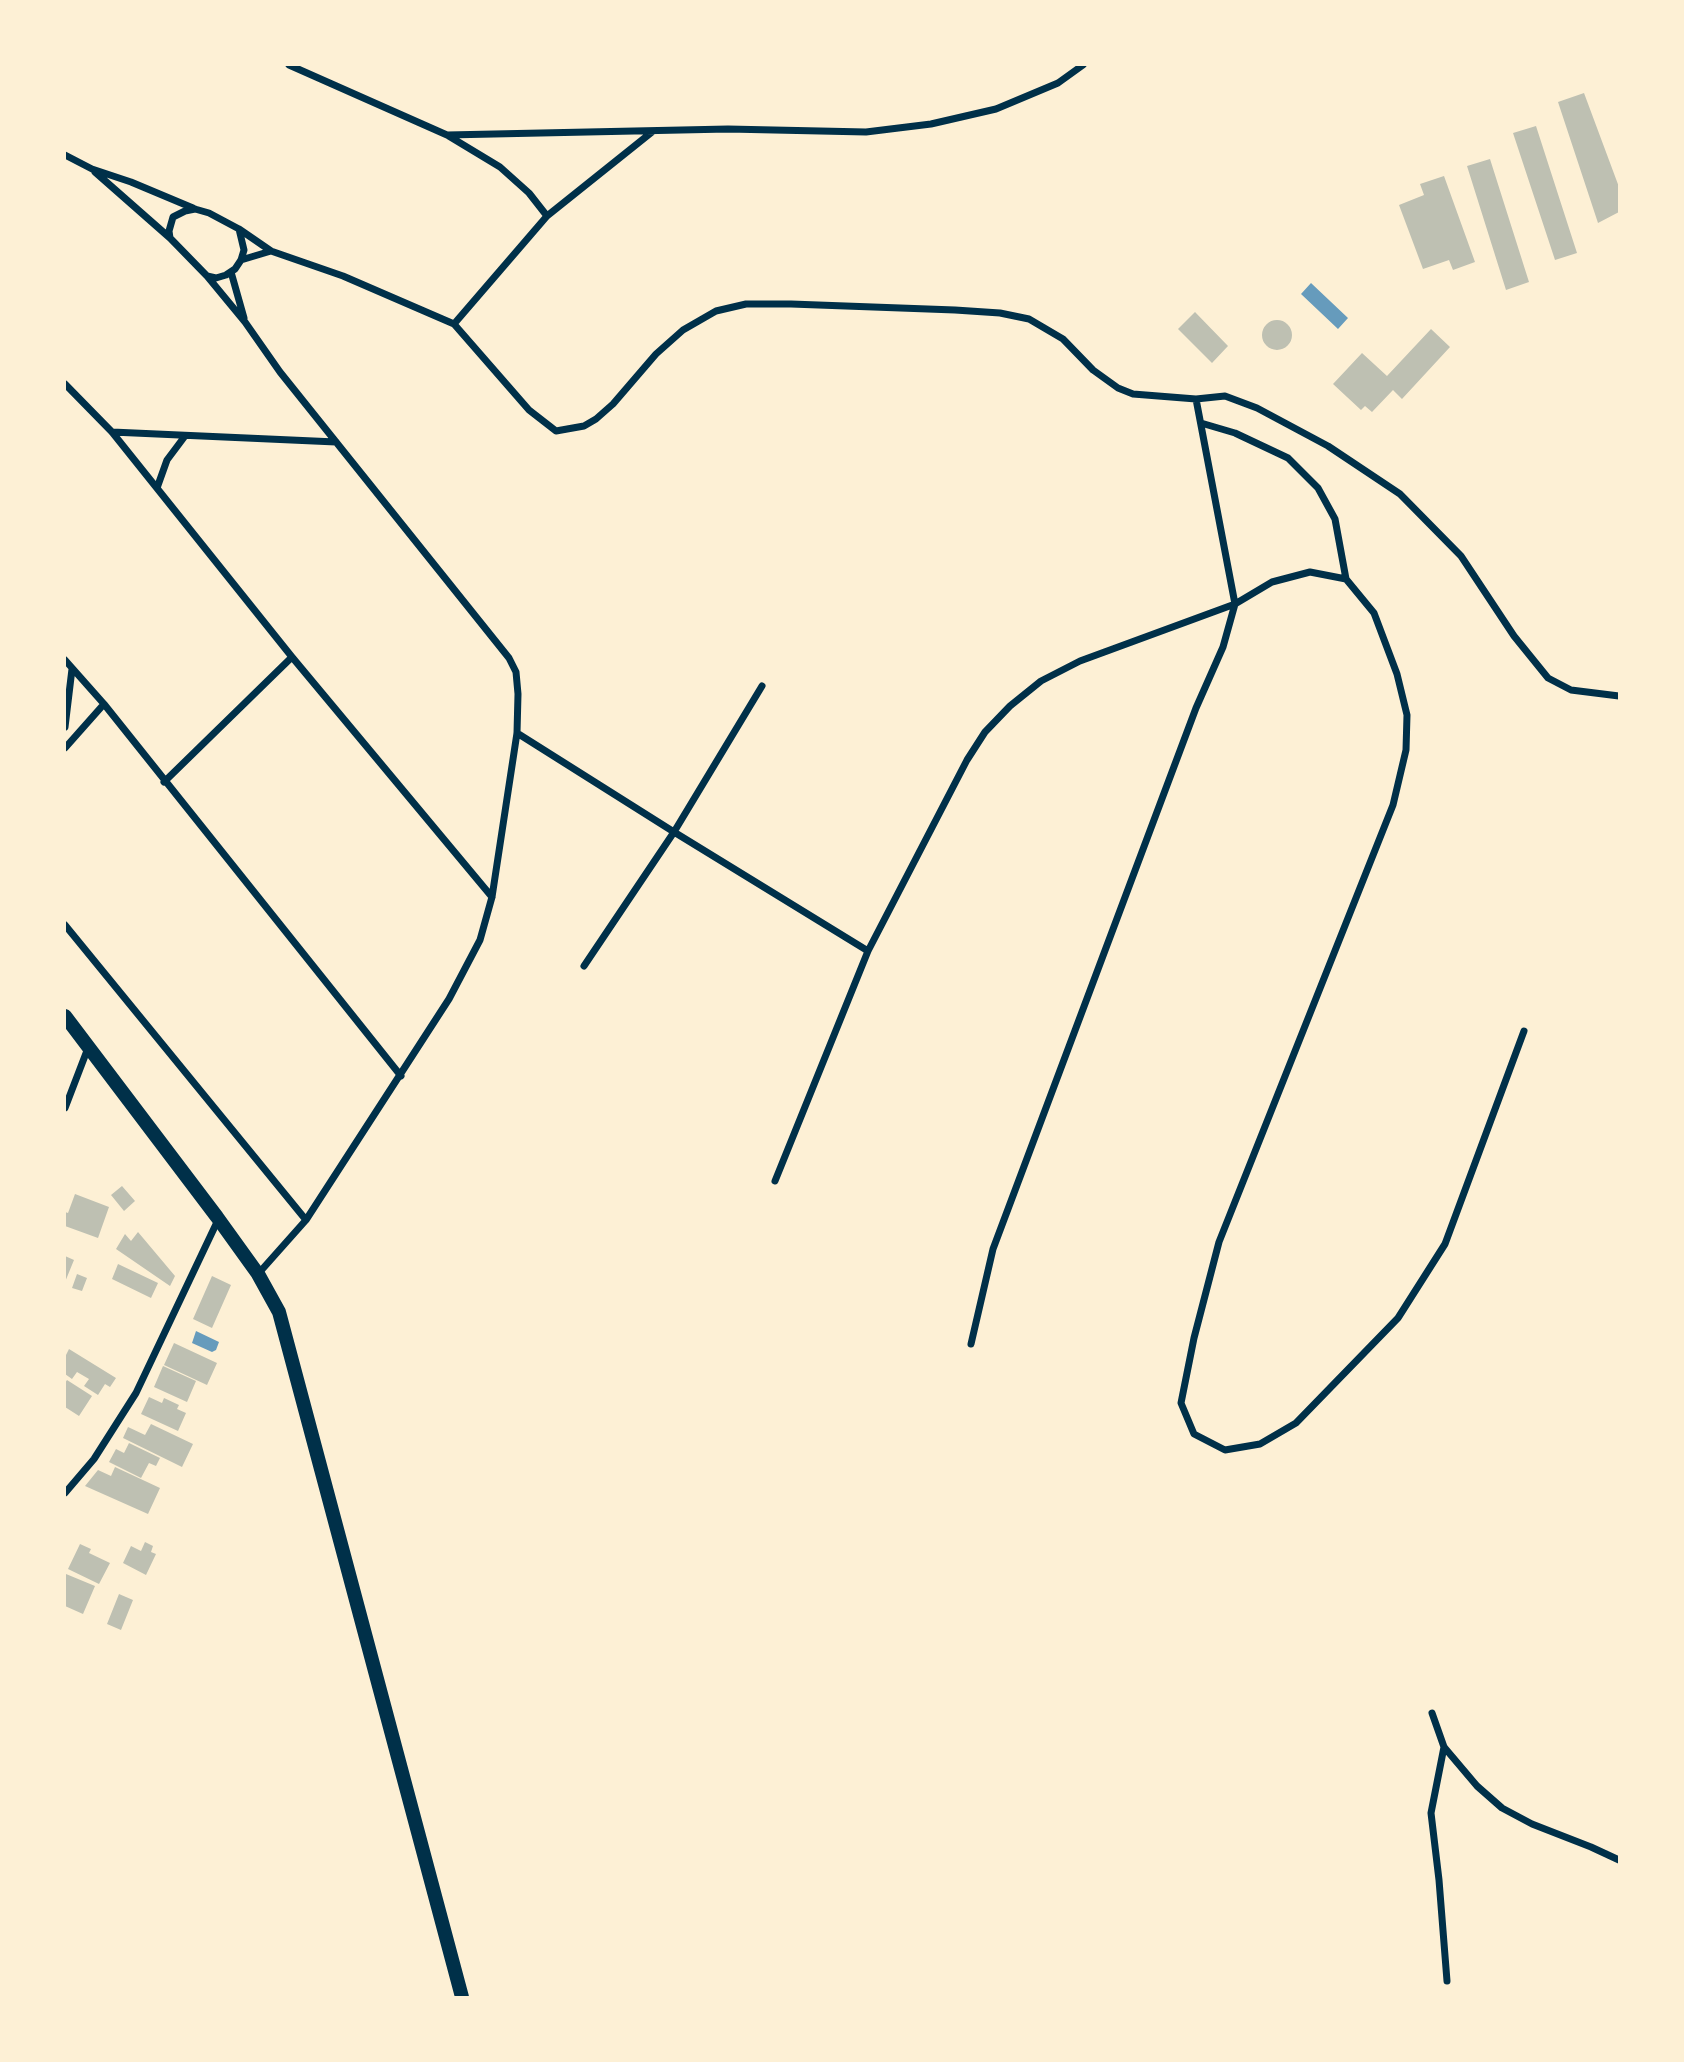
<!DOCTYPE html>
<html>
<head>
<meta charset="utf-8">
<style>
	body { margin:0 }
	#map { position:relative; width:1684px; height:2062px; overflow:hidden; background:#fdf0d5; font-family:"Golos Text",sans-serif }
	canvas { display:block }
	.frame { position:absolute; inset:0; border:66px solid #fdf0d5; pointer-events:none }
</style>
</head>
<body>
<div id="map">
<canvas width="1684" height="2062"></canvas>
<div class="frame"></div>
</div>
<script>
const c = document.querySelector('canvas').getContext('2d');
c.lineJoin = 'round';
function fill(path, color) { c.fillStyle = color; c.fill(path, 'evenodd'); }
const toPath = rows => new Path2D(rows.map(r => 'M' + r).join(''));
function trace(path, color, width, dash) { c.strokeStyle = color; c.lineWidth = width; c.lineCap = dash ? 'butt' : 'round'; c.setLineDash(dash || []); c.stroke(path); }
const water = toPath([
	[1311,283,1348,318,1338,329,1301,294],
	[196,1331,219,1342,216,1350,212,1352,192,1343]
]);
const building = toPath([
	[1584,93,1619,187,1619,212,1598,223,1558,102],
	[1536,126,1577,253,1555,260,1513,133],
	[1490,159,1529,282,1506,290,1467,166],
	[1444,176,1475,262,1453,270,1449,260,1423,269,1399,205,1424,195,1420,184],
	[1195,312,1228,346,1212,363,1178,329],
	'1262 335a15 15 0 1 1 30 0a15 15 0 1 1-30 0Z',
	[1431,329,1450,347,1402,399,1393,390,1372,412,1365,406,1361,410,1333,384,1362,353,1387,376],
	[122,1186,135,1201,124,1211,111,1195],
	[75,1194,109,1207,98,1238,65,1226,65,1212,68,1213],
	[138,1232,175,1276,170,1286,116,1249,125,1234,131,1241],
	[65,1256,74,1260,65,1282],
	[118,1264,158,1283,151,1298,112,1279],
	[77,1274,87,1278,82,1291,72,1288],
	[212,1276,231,1285,212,1328,193,1319],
	[174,1343,217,1363,207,1385,164,1365],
	[69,1349,116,1378,110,1387,105,1384,98,1395,84,1386,89,1379,77,1372,72,1379,65,1374,65,1357],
	[163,1366,196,1381,187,1402,154,1387],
	[67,1380,92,1396,79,1416,65,1407,65,1383],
	[149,1397,162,1403,164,1398,179,1405,177,1409,186,1413,178,1431,141,1414],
	[151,1424,193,1444,182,1467,123,1438,128,1427,145,1435],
	[129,1443,160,1458,156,1466,149,1463,141,1478,109,1462,116,1449,124,1453],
	[115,1467,160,1488,148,1514,85,1486,98,1470,111,1476],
	[145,1542,153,1546,151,1552,156,1554,146,1575,123,1563,131,1546,141,1551],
	[80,1544,91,1549,89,1553,110,1563,99,1584,68,1569],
	[66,1574,95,1586,83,1614,65,1606],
	[119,1594,133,1600,121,1630,107,1624]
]);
const minor = toPath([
	[289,65,447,135,500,167,529,193,547,216],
	[447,135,728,129,866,132,931,124,996,109,1058,83,1083,65],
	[65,155,92,169,131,182,193,208],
	[95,172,170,238],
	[195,209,209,213,239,229,244,250,241,260,235,269,226,275,216,278,207,276,170,238,169,231,173,217,185,211,195,209],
	[239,229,271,251,343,276,454,324,529,410,556,431,584,426,596,419,613,404,656,354,683,330,716,311,746,304,791,304,955,310,1000,313,1029,319,1063,339,1093,370,1118,388,1133,394,1196,399,1225,396,1257,408,1328,446,1400,494,1461,556,1514,636,1548,678,1571,690,1619,696],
	[241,260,271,251],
	[231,272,244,318],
	[207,276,245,322,280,372,509,658,516,672,518,694,517,733,492,897,480,940,449,999,306,1220,258,1274],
	[454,324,547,216,652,132],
	[65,384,112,432,292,657,492,897],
	[1201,423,1235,433,1288,458,1318,488,1335,519,1346,579],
	[112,432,336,442],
	[157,488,167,460,185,436],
	[65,660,104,704,401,1076],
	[65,727,72,669],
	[517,733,674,832,868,951],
	[65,748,104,704],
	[164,782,292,657],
	[65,925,306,1220],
	[584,966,674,832,762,686],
	[65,1108,88,1048],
	[775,1181,868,951,967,760,985,732,1010,706,1041,681,1080,661,1235,604,1272,582,1310,572,1346,579,1374,613,1397,674,1407,715,1406,750,1393,805,1219,1242,1194,1338,1181,1403,1194,1434,1225,1450,1260,1444,1296,1423,1398,1318,1445,1244,1524,1031],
	[971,1344,993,1249,1196,708,1223,647,1235,604,1196,399],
	[65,1493,94,1459,136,1393,218,1220],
	[1432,1713,1444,1747,1477,1786,1502,1808,1532,1824,1591,1847,1619,1860],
	[1444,1747,1431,1813,1439,1880,1447,1981]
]);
const secondary = toPath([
	[65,1016,217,1217,258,1274,279,1312,462,1997]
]);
fill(water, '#669bbc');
fill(building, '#bec0b2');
trace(minor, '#003049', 7);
trace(secondary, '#003049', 14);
</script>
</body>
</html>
